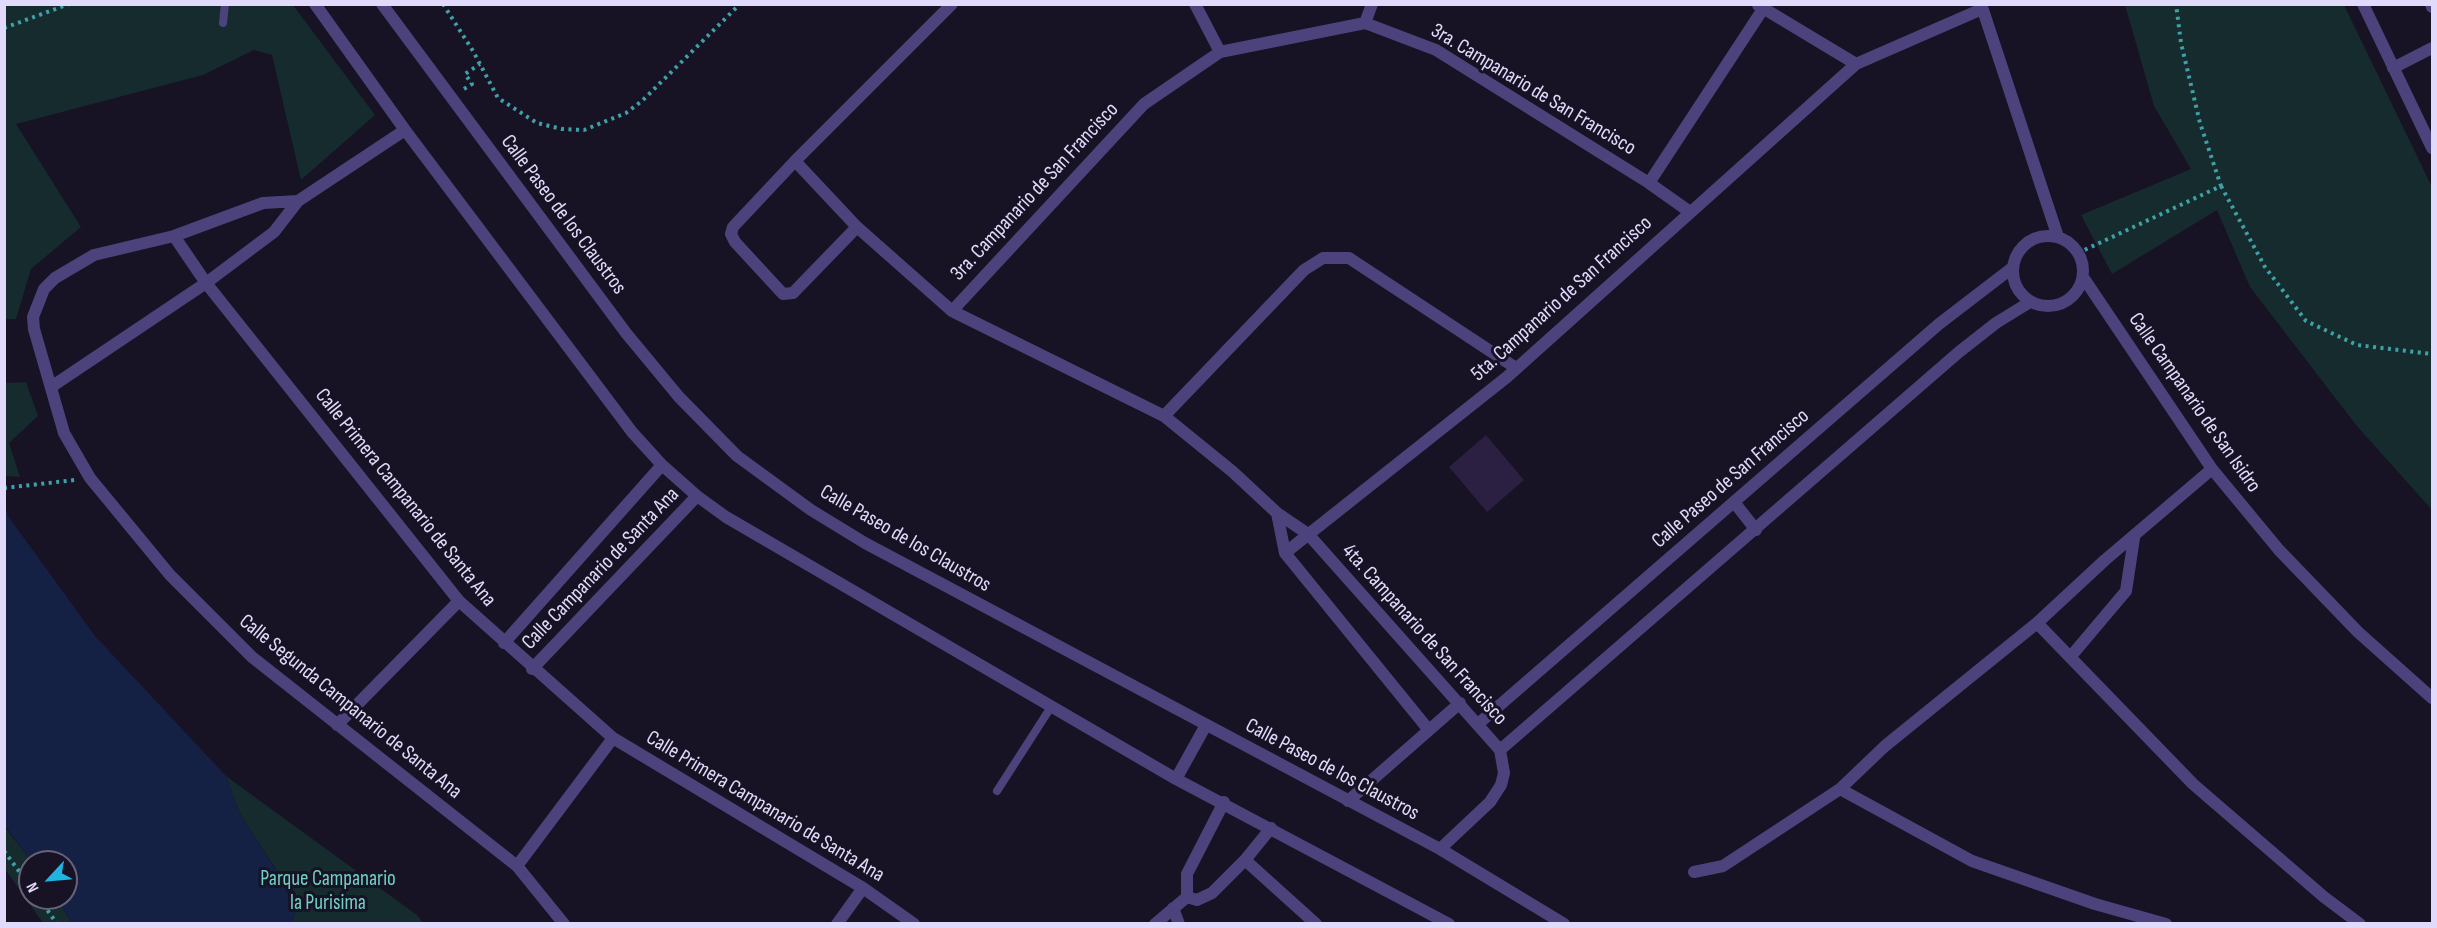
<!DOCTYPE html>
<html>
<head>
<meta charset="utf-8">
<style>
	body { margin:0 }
	#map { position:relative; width:2437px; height:928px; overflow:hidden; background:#171224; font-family:"Sofia Sans Condensed",sans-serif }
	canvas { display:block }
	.frame { position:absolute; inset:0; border:6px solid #e2dafa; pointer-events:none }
	.north { position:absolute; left:18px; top:850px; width:60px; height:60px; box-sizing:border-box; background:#171224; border:2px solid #68627a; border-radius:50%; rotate:244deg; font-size:16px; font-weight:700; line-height:24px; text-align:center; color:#e2dafa }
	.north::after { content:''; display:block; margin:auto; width:21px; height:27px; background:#1fb4e1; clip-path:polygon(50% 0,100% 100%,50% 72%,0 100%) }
</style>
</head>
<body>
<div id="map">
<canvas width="2437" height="928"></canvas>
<div class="frame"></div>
<div class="north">N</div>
</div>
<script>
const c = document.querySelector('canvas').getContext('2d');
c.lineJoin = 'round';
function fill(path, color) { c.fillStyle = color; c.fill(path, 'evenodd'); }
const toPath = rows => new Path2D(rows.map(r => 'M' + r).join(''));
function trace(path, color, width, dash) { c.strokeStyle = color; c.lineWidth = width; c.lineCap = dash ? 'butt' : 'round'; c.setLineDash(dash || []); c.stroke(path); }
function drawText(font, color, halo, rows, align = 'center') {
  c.font = font + ' "Sofia Sans Condensed",sans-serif'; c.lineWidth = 6; c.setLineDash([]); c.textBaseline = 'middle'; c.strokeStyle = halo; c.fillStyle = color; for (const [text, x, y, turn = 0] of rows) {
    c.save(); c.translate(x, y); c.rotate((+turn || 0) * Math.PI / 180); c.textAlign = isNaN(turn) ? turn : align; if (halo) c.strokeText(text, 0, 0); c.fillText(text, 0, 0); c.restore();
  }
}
const green = toPath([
	[5,5,293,5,375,115,301,180,272,55,254,50,203,75,16,124,81,227,31,269,16,319,5,319],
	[2125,5,2344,5,2432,187,2432,510,2356,425,2250,287,2217,210,2112,274,2081,215,2191,169,2154,106],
	[26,382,38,416,9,443,20,477,5,476,5,383],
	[226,776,417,915,423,923,292,923,298,904,239,812],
	[4,826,32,862,30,898,56,898,72,923,43,923,5,869]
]);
const water = toPath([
	[5,506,8,516,95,636,226,776,239,812,298,905,292,923,72,923,56,898,66,898,66,862,32,862,5,826]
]);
const building = toPath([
	[1486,435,1524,480,1487,512,1449,467]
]);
const path = toPath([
	[443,4,473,51,498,98,537,123,562,129,584,130,626,113,642,101,740,4],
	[4,28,69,4],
	[464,89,472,84,465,74,480,64],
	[2221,186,2265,267,2306,321,2357,345,2432,354],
	[2078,253,2221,186,2200,123,2181,43,2176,4],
	[4,488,75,480],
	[4,851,30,886],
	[39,898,57,924]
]);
const service = toPath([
	[223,23,225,4],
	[997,791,1051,707]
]);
const minor = toPath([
	[315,4,405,130,632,432,662,465,697,496,726,517,1176,779,1449,924],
	[382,4,626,333,679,397,737,456,811,510,865,543,1440,849,1564,924],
	[1195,4,1220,52],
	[1981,4,2058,237],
	[2363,4,2432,148],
	[2431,4,2432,7],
	[1758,5,1856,64],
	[1365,23,1372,4],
	[2393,68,2432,48],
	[795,161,857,227,952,311,1164,416,1233,472,1277,513,1308,534,1500,750,1504,773,1501,785,1490,802,1440,849],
	[1649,183,1763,9],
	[298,201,263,203,174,236,94,255,55,278,44,289,33,317,34,329,64,433,90,478,170,575,252,657,517,866,564,924],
	[857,227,793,293,783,294,735,242,731,234,733,227,795,161,952,4],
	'2013 271a35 35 0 1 1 70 0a35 35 0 1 1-70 0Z',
	[174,236,206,283,459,601,613,738,863,888,914,924],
	[2083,277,2212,469,2279,550,2358,632,2432,698],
	[952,311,1144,104,1220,52,1365,23,1436,50,1649,183,1690,212],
	[51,387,206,283,274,232,298,201,405,130],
	[1164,416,1304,270,1323,258,1349,258,1516,368],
	[1734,502,1756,530],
	[1277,513,1285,553,1428,729],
	[1285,553,1507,377,1856,64,1982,9],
	[2037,623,2193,784,2324,897,2360,924],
	[504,643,662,465],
	[2072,655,2126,591,2134,538],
	[532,669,697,496],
	[1478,724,1939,324,2012,268],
	[337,725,459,601],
	[1500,750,1959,352,1996,323,2030,302],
	[1176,779,1206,725],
	[1840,789,1972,861,2095,904,2166,924],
	[1348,801,1460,703],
	[1245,860,1316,924],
	[517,866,613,738],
	[1694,872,1723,866,1840,789,1885,746,2037,623,2105,560,2212,469],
	[1187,897,1197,900,1212,893,1245,860,1271,828],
	[1187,897,1187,874,1224,802],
	[1173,908,1179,924],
	[837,924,863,888],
	[1155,924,1187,897]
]);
const streetNames = [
	["3ra. Campanario de San Francisco",1533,90,31],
	["3ra. Campanario de San Francisco",1035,192,-47],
	["Calle Paseo de los Claustros",563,215,53],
	["5ta. Campanario de San Francisco",1562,299,-42],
	["Calle Campanario de San Isidro",2194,403,55],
	["Calle Paseo de San Francisco",1731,479,-41],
	["Calle Primera Campanario de Santa Ana",405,498,51],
	["Calle Paseo de los Claustros",905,539,30],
	["Calle Campanario de Santa Ana",601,569,-46],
	["4ta. Campanario de San Francisco",1424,635,48],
	["Calle Segunda Campanario de Santa Ana",350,707,39],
	["Calle Paseo de los Claustros",1332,770,28],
	["Calle Primera Campanario de Santa Ana",765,807,31]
];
const parkNames = [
	["Parque Campanario",328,880],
	["la Purisima",328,904]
];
fill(green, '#162b2d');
fill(water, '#152144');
fill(building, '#2c2042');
trace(path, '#3fa1a8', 4, [3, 4.5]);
trace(service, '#4d437c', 8);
trace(minor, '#4d437c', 12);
drawText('21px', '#e2dafa', '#171224', streetNames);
drawText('21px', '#6fd1c5', '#171224', parkNames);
</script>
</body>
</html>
